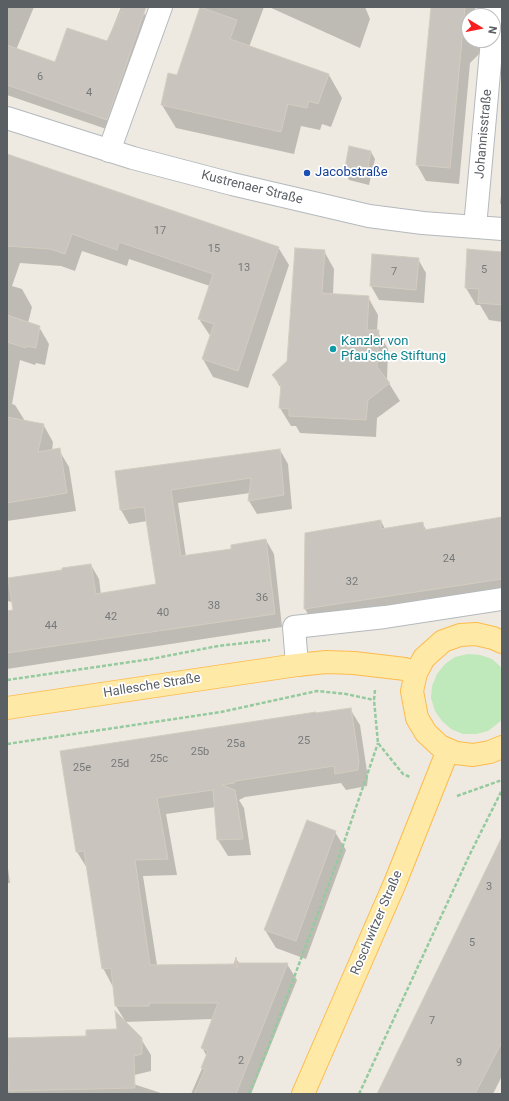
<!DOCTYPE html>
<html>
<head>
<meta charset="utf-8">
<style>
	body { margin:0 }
	#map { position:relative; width:509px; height:1101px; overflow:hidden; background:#eeeae1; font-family:Roboto,sans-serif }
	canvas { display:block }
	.frame { position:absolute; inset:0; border:8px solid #5a5f64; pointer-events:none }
	.north { position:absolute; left:461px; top:8px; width:40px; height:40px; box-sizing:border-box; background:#fff; border:1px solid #bdbfc1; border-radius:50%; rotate:100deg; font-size:11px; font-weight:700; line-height:16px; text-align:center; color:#5a5f64 }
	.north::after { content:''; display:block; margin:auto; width:14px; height:18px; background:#f71f21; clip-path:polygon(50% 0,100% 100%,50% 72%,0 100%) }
</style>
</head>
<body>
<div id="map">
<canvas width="509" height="1101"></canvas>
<div class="frame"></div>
<div class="north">N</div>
</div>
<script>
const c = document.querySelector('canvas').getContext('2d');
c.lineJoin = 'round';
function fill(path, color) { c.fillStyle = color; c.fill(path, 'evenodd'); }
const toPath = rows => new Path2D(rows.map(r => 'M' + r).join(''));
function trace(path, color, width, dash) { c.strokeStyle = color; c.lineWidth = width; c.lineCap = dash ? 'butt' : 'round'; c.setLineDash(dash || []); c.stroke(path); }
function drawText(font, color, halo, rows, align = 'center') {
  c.font = font + ' Roboto,sans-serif'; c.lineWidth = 3.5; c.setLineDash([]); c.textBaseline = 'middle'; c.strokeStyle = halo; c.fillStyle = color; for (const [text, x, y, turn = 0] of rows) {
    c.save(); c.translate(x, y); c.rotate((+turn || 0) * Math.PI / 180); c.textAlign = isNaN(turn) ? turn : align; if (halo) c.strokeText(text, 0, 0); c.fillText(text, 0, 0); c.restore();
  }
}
const green = toPath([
	[468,654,480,655,492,659,502,668,502,720,488,731,476,734,463,734,451,729,442,721,435,711,431,698,432,686,437,674,445,664,455,657]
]);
const shadow = toPath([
	[7,7,34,7,16,50,55,63,107,42,121,7,145,7,144,13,151,27,115,132,7,95],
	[201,7,264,7,249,47,329,75,342,98,331,127,322,124,320,130,301,126,294,154,176,128,162,105,177,76],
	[269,7,365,7,370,19,360,48],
	[432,7,475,7,475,16,469,16,469,40,482,40,482,51,470,63,459,184,426,181,417,165],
	[371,152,375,159,369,185,349,180,345,173],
	[7,155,278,247,289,265,248,388,213,377,203,359,211,337,199,319,210,286,129,259,127,266,82,251,75,271,61,266,20,263,12,286,22,289,32,307,28,323,39,327,49,344,45,365,36,363,35,365,20,360,12,404,15,405,25,421,43,424,53,442,52,451,59,450,69,467,76,511,7,521],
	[502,186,502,206,500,203],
	[324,251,334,269,333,295,368,297,378,315,377,331,388,349,387,380,400,401,377,418,376,437,300,433,296,426,291,426,280,408,282,390,273,375,288,362],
	[502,253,502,322,489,320,480,305,476,305,466,288],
	[418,259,426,273,424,303,379,300,371,286],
	[280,450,288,464,292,509,257,514,249,501,250,493,178,503,186,557,232,549,266,540,274,554,282,627,7,669,7,612,38,607,7,601,7,579,91,565,99,579,101,595,157,585,147,521,129,524,121,510,117,472],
	[502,518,502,598,315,626,305,609,306,533,381,521,385,529,422,523,427,531],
	[350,709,360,725,368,778,367,786,346,790,341,783,245,797,239,800,244,808,251,855,228,856,218,840,216,807,166,814,177,875,143,876,157,965,234,965,236,959,240,964,287,964,297,980,251,1094,191,1094,207,1057,202,1047,213,1019,124,1022,141,1039,151,1055,151,1071,118,1079,164,1094,7,1094,7,1043,11,1039,87,1037,118,1030,125,1021,116,1006,114,985,112,985,103,968,87,868,77,852,61,752],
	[335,832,346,850,306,959,276,948,265,930],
	[502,837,502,1076,493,1094,379,1094],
	[7,861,10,883,7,883]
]);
const building = toPath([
	[123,7,146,7,107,120,7,85,7,45,55,62,67,28,107,41,123,7],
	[200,7,237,20,230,39,329,74,318,104,309,101,307,108,288,104,281,132,161,105,168,73,177,75,200,7],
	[431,7,465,7,450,168,416,165,431,7],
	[349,146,371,151,366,178,344,173,349,146],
	[7,154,279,247,238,371,202,359,214,324,198,319,213,274,119,242,117,250,72,234,65,254,50,249,7,246,7,154],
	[295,248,325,250,322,293,369,296,367,330,379,330,377,367,390,383,368,400,366,420,289,416,289,409,279,408,281,385,272,375,287,361,295,248],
	[467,249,502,252,502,305,478,303,479,289,465,288,467,249],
	[372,254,419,258,416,290,370,286,372,254],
	[7,315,40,326,36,348,26,346,26,348,7,342,7,315],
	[7,417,44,424,38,452,60,448,67,493,7,503,7,417],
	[280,449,284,495,248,501,251,478,171,490,181,556,231,549,231,545,266,539,275,614,7,653,7,611,13,610,8,578,62,570,62,568,91,564,96,594,156,584,144,507,120,510,115,471,280,449],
	[502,517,502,579,304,609,305,533,381,520,381,529,423,522,424,530,502,517],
	[351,708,359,761,358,770,335,774,334,766,236,781,234,783,222,785,235,790,243,839,217,840,213,790,157,798,168,859,135,860,150,965,234,964,236,957,237,968,238,963,288,963,236,1094,194,1094,205,1069,201,1068,208,1051,201,1048,218,1003,149,1003,149,1006,115,1006,111,968,102,969,84,851,76,852,60,751,316,712,316,713,351,708],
	[307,820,336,831,296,941,264,930,307,820],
	[502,837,502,1042,475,1094,377,1094,502,837],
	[115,1011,142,1038,142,1054,134,1056,135,1088,9,1091,7,1038,86,1036,86,1030,117,1029,115,1011]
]);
const path = toPath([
	[7,680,151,659,218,646,270,640],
	[375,690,374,700,378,743,403,774,410,777],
	[7,744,221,712,317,691,346,694,374,700],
	[457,796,502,780],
	[249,1094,267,1050,340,854,378,743],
	[359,1094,470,854,502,790]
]);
const minor = toPath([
	[493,32,495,7],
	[7,118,133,158,232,184,369,216,423,223,502,229],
	[109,151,161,7],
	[475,227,492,40],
	[297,665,294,627,385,617,502,599]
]);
const major = toPath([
	[502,642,493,638,476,634,460,635,443,641,424,658,416,673,412,691,417,718,426,733,440,746,456,753,473,755,490,752,502,747],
	[7,708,297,665,326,662,354,663,405,669,416,673],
	[303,1094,395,883,448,750]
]);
const markers = [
	[307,173,4,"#1a4fb4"],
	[333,349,4,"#0f9aa8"]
];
const numberNames = [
	["6",40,77],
	["4",89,93],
	["17",160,231],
	["15",214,249],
	["13",244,268],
	["5",484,270],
	["7",394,272],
	["24",449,559],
	["32",352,582],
	["36",262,598],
	["38",214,606],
	["40",163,613],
	["42",111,617],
	["44",51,626],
	["25",304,741],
	["25a",236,744],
	["25b",200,752],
	["25c",159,759],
	["25d",120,764],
	["25e",82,768],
	["3",489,887],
	["5",472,943],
	["7",432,1021],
	["2",241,1061],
	["9",459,1063]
];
const streetNames = [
	["Johannisstraße",484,134,-85],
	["Kustrenaer Straße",252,188,14],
	["Hallesche Straße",152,686,-9],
	["Roschwitzer Straße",377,923,-67]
];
const transitNames = [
	["Jacobstraße",315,173]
];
const cultureNames = [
	["Kanzler von",341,342],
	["Pfau'sche Stiftung",341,357]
];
fill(green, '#bfe8bb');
fill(shadow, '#0003');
fill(building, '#c9c5be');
trace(building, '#d3cbbf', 1);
trace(minor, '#b4b9bd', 24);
trace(major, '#fdbb4c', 24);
trace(path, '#94ca9e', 2.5, [4, 2]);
trace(minor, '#fff', 22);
trace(major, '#ffe9a6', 22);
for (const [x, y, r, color] of markers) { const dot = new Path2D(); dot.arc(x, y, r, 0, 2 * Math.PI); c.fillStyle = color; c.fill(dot); trace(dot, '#fff', 1.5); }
drawText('11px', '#76787a', null, numberNames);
drawText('13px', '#5a5f64', '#fff', streetNames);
drawText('13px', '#164399', '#fff', transitNames, 'left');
drawText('13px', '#0d838f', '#fff', cultureNames, 'left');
</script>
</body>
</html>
